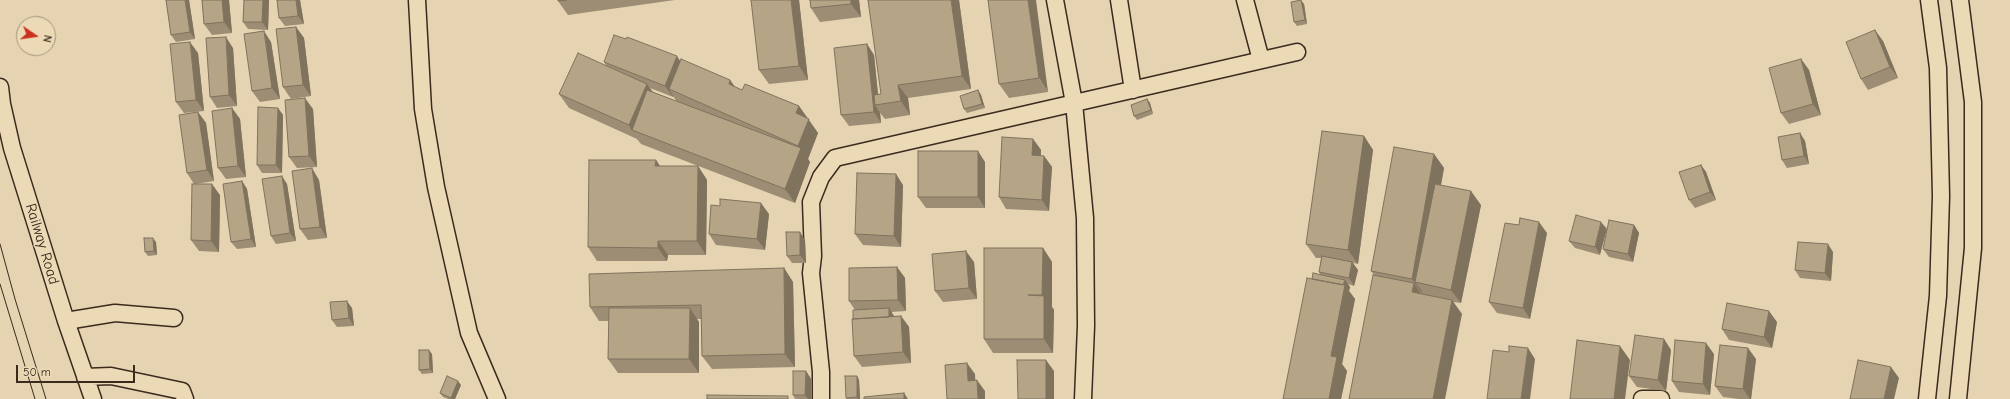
<!DOCTYPE html>
<html>
<head>
<meta charset="utf-8">
<style>
	body { margin:0 }
	#map { position:relative; width:2010px; height:399px; overflow:hidden; background:#e5d3b1; font-family:"Comic Neue",sans-serif }
	canvas { display:block }
	.north { position:absolute; left:16px; top:16px; width:40px; height:40px; box-sizing:border-box; background:#ecdab7; border:1px solid #a5947a; border-radius:50%; rotate:103deg; font-size:11px; font-weight:700; line-height:16px; text-align:center; color:#3b2a1e }
	.north::after { content:''; display:block; margin:auto; width:14px; height:18px; background:#c8321e; clip-path:polygon(50% 0,100% 100%,50% 72%,0 100%) }
	.scale { position:absolute; left:16px; top:365px; width:119px; height:18px; box-sizing:border-box; border:2px solid #3b2a1e; border-top:0; padding-left:5px; font-size:12px; line-height:14px; white-space:nowrap; color:#3b2a1e; -webkit-text-stroke:3px #ecdab7; paint-order:stroke }
</style>
</head>
<body>
<div id="map">
<canvas width="2010" height="399"></canvas>
<div class="north">N</div>
<div class="scale">50 m</div>
</div>
<script>
const c = document.querySelector('canvas').getContext('2d');
c.lineJoin = 'round';
const toPath = rows => new Path2D(rows.map(r => 'M' + r).join(''));
function trace(path, color, width, dash) { c.strokeStyle = color; c.lineWidth = width; c.lineCap = dash ? 'butt' : 'round'; c.setLineDash(dash || []); c.stroke(path); }
function fill(path, color) { c.fillStyle = color; c.fill(path, 'evenodd'); }
function drawText(font, color, halo, rows, align = 'center') {
  c.font = font + ' "Comic Neue",sans-serif'; c.lineWidth = 3; c.setLineDash([]); c.textBaseline = 'middle'; c.strokeStyle = halo; c.fillStyle = color; for (const [text, x, y, turn = 0] of rows) {
    c.save(); c.translate(x, y); c.rotate((+turn || 0) * Math.PI / 180); c.textAlign = isNaN(turn) ? turn : align; if (halo) c.strokeText(text, 0, 0); c.fillText(text, 0, 0); c.restore();
  }
}
const minor = toPath([
	[417,0,423,109,436,187,469,333,497,399],
	[1055,0,1074,103,1085,218,1086,326,1083,399],
	[1119,0,1133,90],
	[1245,0,1261,60],
	[0,87,2,104,12,148,66,321,93,399],
	[66,321,115,313,174,318],
	[85,377,111,376,182,391,185,399],
	[821,399,821,372,811,273,813,256,811,202,821,177,835,158,1297,52],
	[1642,399,1661,399],
	[1927,399,1938,296,1941,196,1938,68,1929,0],
	[1958,399,1973,248,1973,102,1960,0]
]);
const tram = toPath([
	[0,244,15,299,46,399],
	[0,284,35,399]
]);
const wall = toPath([
	[166,0,189,0,195,39,176,42,171,35],
	[202,0,229,0,232,33,212,35,204,24],
	[244,0,269,0,268,30,248,29,243,22],
	[277,0,300,0,304,24,285,26,279,18],
	[558,0,675,0,568,15,558,1],
	[799,0,808,80,769,84,759,70],
	[810,0,859,0,861,17,820,22,811,8],
	[959,0,971,89,908,98,910,115,885,119,880,113,881,123,849,126,841,115,867,44,874,55,878,94,881,94],
	[988,0,1048,92,1009,98,999,84],
	[1304,4,1307,24,1297,26,1294,22],
	[296,27,304,38,311,96,291,99,283,87],
	[1883,41,1898,78,1868,90,1861,79],
	[271,42,280,99,260,102,252,91],
	[233,48,237,106,217,108,210,97],
	[198,53,204,111,184,113,176,102],
	[1801,59,1809,70,1821,115,1789,124,1781,113],
	[680,61,730,80,735,87,742,90,799,106,818,133,808,159,810,162,795,203,641,144,637,139,569,108,559,94,606,65,604,62],
	[650,88,673,97,673,96,677,102,653,92],
	[978,90,981,95,985,108,967,113,964,109],
	[1147,99,1150,103,1153,114,1137,120,1134,116],
	[232,108,240,119,246,177,226,179,218,168],
	[278,108,283,115,282,173,262,173,257,165],
	[313,109,317,167,297,168,289,157],
	[198,112,206,123,214,181,196,184,220,195,219,252,199,251,191,240,194,184,187,173],
	[1800,133,1805,141,1809,164,1787,168,1782,160],
	[1364,136,1373,150,1358,264,1353,263,1358,270,1354,286,1348,284,1350,287,1349,291,1355,299,1342,364,1347,371,1341,399,1283,399,1312,279,1320,274,1319,272,1321,258,1316,258,1306,244],
	[1033,139,1041,150,1041,156,1044,156,1052,167,1049,211,1006,209,999,197],
	[1434,154,1444,168,1441,185,1481,205,1461,303,1453,302,1462,314,1374,275,1371,271],
	[656,160,660,166,698,166,707,180,706,255,668,255,667,261,597,261,588,247],
	[985,162,985,208,926,208,918,197],
	[1701,165,1706,172,1716,200,1695,208,1689,200],
	[319,180,327,238,308,240,300,229],
	[242,181,247,189,256,247,237,249,231,242],
	[287,184,296,241,276,244,271,236],
	[903,185,901,247,863,245,855,234],
	[720,206,769,214,765,250,716,245,709,234],
	[1576,215,1600,255,1575,248,1569,241],
	[1634,225,1639,233,1633,262,1609,257,1603,249],
	[1547,233,1530,319,1497,313,1489,302],
	[805,240,806,263,792,263,787,256],
	[156,242,157,255,148,256,145,252],
	[1043,248,1052,262,1052,307,1054,310,1053,353,993,353,984,339],
	[1833,252,1831,281,1800,278,1795,270],
	[974,262,977,299,943,302,935,291],
	[897,267,905,278,906,311,891,312,894,316,901,316,909,327,911,363,862,367,854,356,853,319,855,310,849,301],
	[784,268,793,282,795,367,712,369,702,356,701,319,697,319,699,322,699,373,618,373,608,359,609,321,599,321,590,307],
	[352,308,354,326,337,327,332,320],
	[1777,322,1772,348,1729,340,1722,329],
	[1664,339,1671,350,1666,391,1637,387,1629,376],
	[432,354,433,373,422,374,419,370],
	[1714,354,1710,395,1679,392,1672,381],
	[1756,359,1751,399,1739,399,1723,397,1715,386],
	[806,371,811,379,811,399,795,399,793,395],
	[857,376,859,380,860,399,847,399,846,398],
	[461,385,455,399,448,399,443,397,440,393]
]);
const shadedWall = toPath([
	[185,0,189,0,195,39,190,32],
	[222,0,229,0,232,33,224,22],
	[263,0,269,0,268,30,262,22],
	[296,0,300,0,304,24,298,16],
	[791,0,799,0,808,80,799,66],
	[851,0,859,0,861,17,851,4],
	[951,0,959,0,971,89,962,76],
	[1028,0,1036,0,1048,92,1039,78],
	[1301,0,1304,4,1307,24,1305,20],
	[296,27,304,38,311,96,303,85],
	[1875,30,1883,41,1898,78,1890,67],
	[264,31,271,42,280,99,272,88],
	[226,37,233,48,237,106,229,95],
	[190,42,198,53,204,111,196,100],
	[867,44,874,55,879,104,875,105,880,113,881,123,874,112],
	[677,56,684,67,669,89,673,96,673,97,665,86],
	[1801,59,1809,70,1821,115,1813,104],
	[730,80,740,94,729,84],
	[647,84,657,98,632,131,629,125],
	[898,85,908,98,910,115,901,101],
	[978,90,981,95,985,108,982,104],
	[305,98,313,109,317,167,309,156],
	[1147,99,1150,103,1153,114,1151,110],
	[799,106,818,133,808,159,810,162,795,203,785,189,800,149,798,146,796,113],
	[232,108,240,119,246,177,238,166],
	[278,108,283,115,282,173,276,165],
	[198,112,206,123,214,181,207,170],
	[1800,133,1805,141,1809,164,1804,156],
	[1364,136,1373,150,1358,264,1348,250],
	[1033,139,1041,150,1040,166,1032,155],
	[978,151,985,162,985,208,978,197],
	[1434,154,1444,168,1423,284,1415,282,1422,291,1421,292,1412,279],
	[1044,156,1052,167,1049,211,1042,200],
	[656,160,665,174,655,166],
	[1701,165,1706,172,1716,200,1710,192],
	[698,166,707,180,706,255,697,241],
	[312,168,319,180,327,238,320,227],
	[896,174,903,185,901,247,894,236],
	[282,176,287,184,296,241,290,233],
	[242,181,247,189,256,247,251,239],
	[212,184,220,195,219,252,211,241],
	[1471,191,1481,205,1461,303,1451,290],
	[761,203,769,214,765,250,757,239],
	[1539,222,1547,233,1530,319,1523,308],
	[1601,222,1607,229,1600,255,1595,247],
	[1634,225,1639,233,1633,262,1628,254],
	[800,232,805,240,806,263,800,255],
	[153,238,156,242,157,255,154,251],
	[658,241,668,255,667,261,658,248],
	[1828,244,1833,252,1831,281,1825,273],
	[1043,248,1052,262,1052,307,1054,310,1053,353,1044,339,1044,298,1042,295],
	[966,251,974,262,977,299,969,288],
	[1352,262,1358,270,1354,286,1349,278],
	[897,267,905,278,906,311,898,300],
	[784,268,793,282,795,367,785,354],
	[1345,280,1350,287,1349,291,1355,299,1342,364,1347,371,1341,399,1329,399,1331,356,1342,289],
	[1414,283,1423,297,1412,292],
	[1452,300,1462,314,1445,399,1433,399],
	[347,301,352,308,354,326,349,318],
	[690,308,699,322,699,373,689,359],
	[889,308,894,316,895,326,889,319],
	[1769,311,1777,322,1772,348,1764,337],
	[901,316,909,327,911,363,903,352],
	[1664,339,1671,350,1666,391,1658,380],
	[1706,343,1714,354,1710,395,1703,384],
	[1620,346,1630,360,1625,399,1614,399],
	[1528,348,1535,359,1530,399,1521,399],
	[1748,348,1756,359,1751,399,1750,399,1743,389],
	[429,350,432,354,433,373,430,369],
	[1046,360,1054,371,1054,399,1046,399],
	[967,363,975,374,976,392,968,381],
	[1891,367,1899,378,1894,399,1884,399],
	[806,371,811,379,811,399,808,399,805,395],
	[857,376,859,380,860,399,858,399,857,397],
	[977,380,985,391,985,399,978,399],
	[458,381,461,385,455,399,452,399,451,398],
	[904,393,908,399,904,399]
]);
const building = toPath([
	[166,0,185,0,190,32,171,35,166,0],
	[202,0,222,0,224,22,204,24,202,0],
	[244,0,263,0,262,22,243,22,244,0],
	[277,0,296,0,298,16,279,18,277,0],
	[558,0,567,0,558,1,558,0],
	[751,0,791,0,799,66,759,70,751,0],
	[810,0,851,0,851,4,811,8,810,0],
	[868,0,951,0,962,76,898,85,901,101,875,105,874,95,881,94,868,0],
	[988,0,1028,0,1039,78,999,84,988,0],
	[1301,0,1305,20,1294,22,1291,2,1301,0],
	[296,27,303,85,283,87,276,29,296,27],
	[1875,30,1890,67,1861,79,1846,42,1875,30],
	[264,31,272,88,252,91,244,34,264,31],
	[614,35,626,39,627,37,677,56,665,86,604,62,614,35],
	[226,37,229,95,210,97,206,38,226,37],
	[190,42,196,100,176,102,170,44,190,42],
	[867,44,874,112,841,115,834,48,867,44],
	[578,53,647,84,629,125,559,94,578,53],
	[681,59,730,80,729,84,742,90,745,84,799,106,796,113,809,119,798,146,669,89,681,59],
	[1801,59,1813,104,1781,113,1769,68,1801,59],
	[647,90,801,148,785,189,632,130,647,90],
	[978,90,982,104,964,109,960,96,978,90],
	[305,98,309,156,289,157,285,100,305,98],
	[1147,99,1151,110,1134,116,1131,105,1147,99],
	[258,107,278,108,276,165,257,165,258,107],
	[232,108,238,166,218,168,212,111,232,108],
	[198,112,207,170,187,173,179,115,198,112],
	[1322,131,1364,136,1348,250,1306,244,1322,131],
	[1800,133,1804,156,1782,160,1778,137,1800,133],
	[1002,137,1033,139,1032,155,1044,156,1042,200,999,197,1002,137],
	[1394,147,1434,154,1412,279,1371,271,1394,147],
	[918,151,978,151,978,197,918,197,918,151],
	[589,160,656,160,655,166,698,166,697,241,658,241,658,248,588,247,589,160],
	[1701,165,1710,192,1689,200,1679,172,1701,165],
	[312,168,320,227,300,229,292,171,312,168],
	[857,173,896,174,894,236,855,234,857,173],
	[282,176,290,233,271,236,262,179,282,176],
	[242,181,251,239,231,242,223,184,242,181],
	[192,184,212,184,211,241,191,240,192,184],
	[1435,184,1471,191,1451,290,1415,282,1435,184],
	[720,199,761,203,757,239,709,234,711,205,720,206,720,199],
	[1576,215,1601,222,1595,247,1569,241,1576,215],
	[1520,218,1539,222,1523,308,1489,302,1505,223,1519,225,1520,218],
	[1609,220,1634,225,1628,254,1603,249,1609,220],
	[786,232,800,232,800,255,787,256,786,232],
	[144,238,153,238,154,251,145,252,144,238],
	[1798,242,1828,244,1825,273,1795,270,1798,242],
	[984,248,1043,248,1042,295,1028,295,1044,296,1044,339,984,339,984,248],
	[966,251,969,288,935,291,932,254,966,251],
	[1322,256,1352,262,1349,278,1319,272,1322,256],
	[897,267,898,300,849,301,849,268,897,267],
	[784,268,785,354,702,356,701,305,590,307,589,274,784,268],
	[1313,273,1345,280,1343,285,1312,279,1313,273],
	[1373,275,1414,283,1412,292,1452,300,1433,399,1349,399,1373,275],
	[1307,278,1345,285,1331,356,1337,357,1329,399,1283,399,1307,278],
	[347,301,349,318,332,320,330,302,347,301],
	[1727,303,1769,311,1764,337,1722,329,1727,303],
	[609,308,690,308,689,359,608,359,609,308],
	[889,308,889,317,853,319,853,310,889,308],
	[901,316,903,352,854,356,852,319,901,316],
	[1635,335,1664,339,1658,380,1629,376,1635,335],
	[1577,340,1620,346,1614,399,1570,399,1577,340],
	[1675,340,1706,343,1703,384,1672,381,1675,340],
	[1720,345,1748,348,1743,389,1715,386,1720,345],
	[1509,346,1528,348,1521,399,1487,399,1493,350,1509,352,1509,346],
	[419,350,429,350,430,369,419,370,419,350],
	[1017,360,1046,360,1046,399,1018,399,1017,360],
	[1858,360,1891,367,1884,399,1850,399,1858,360],
	[967,363,968,381,977,380,978,399,947,399,945,365,967,363],
	[793,371,806,371,805,395,793,395,793,371],
	[447,376,458,381,451,398,440,393,447,376],
	[845,376,857,376,857,397,846,398,845,376],
	[904,393,904,399,864,399,864,397,904,393],
	[707,395,788,396,788,399,707,399,707,395]
]);
const streetNames = [
	["Railway Road",42,244,73]
];
trace(minor, '#3b2a1e', 19);
trace(minor, '#ecdab7', 16);
trace(tram, '#3b2a1e', 1);
fill(wall, '#9d8d74');
fill(shadedWall, '#7f735e');
fill(building, '#b6a487');
trace(building, '#7f735e', 1);
drawText('15px', '#3b2a1e', '#ecdab7', streetNames);
</script>
</body>
</html>
